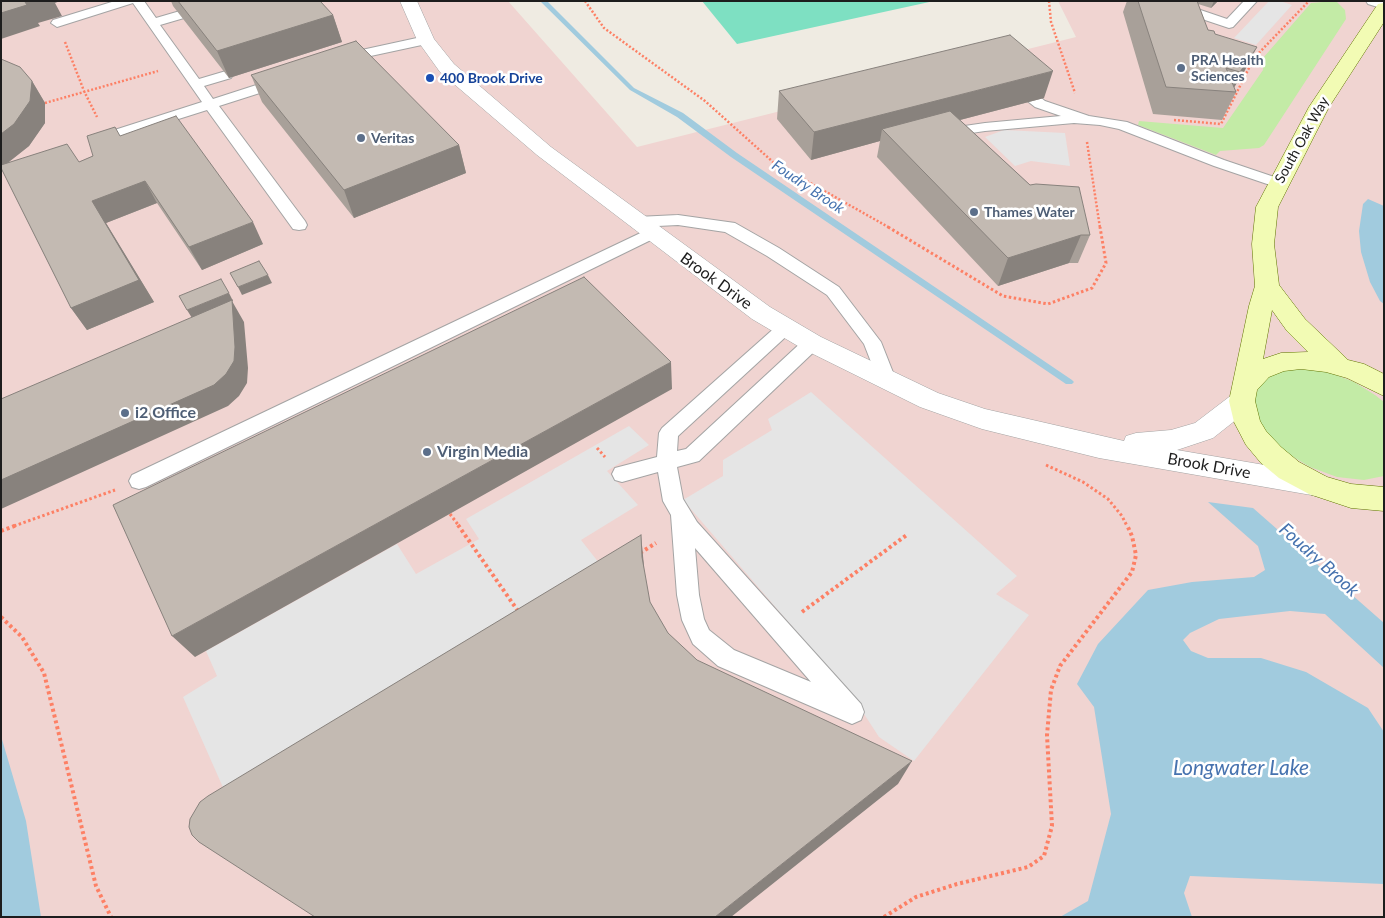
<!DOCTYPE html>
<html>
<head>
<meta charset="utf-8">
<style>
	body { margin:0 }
	#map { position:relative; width:1385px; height:918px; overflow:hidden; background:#efebe2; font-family:Lato,sans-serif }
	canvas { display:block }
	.frame { position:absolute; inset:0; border:2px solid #1d1d1d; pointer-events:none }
</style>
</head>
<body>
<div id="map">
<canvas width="1385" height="918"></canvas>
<div class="frame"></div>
</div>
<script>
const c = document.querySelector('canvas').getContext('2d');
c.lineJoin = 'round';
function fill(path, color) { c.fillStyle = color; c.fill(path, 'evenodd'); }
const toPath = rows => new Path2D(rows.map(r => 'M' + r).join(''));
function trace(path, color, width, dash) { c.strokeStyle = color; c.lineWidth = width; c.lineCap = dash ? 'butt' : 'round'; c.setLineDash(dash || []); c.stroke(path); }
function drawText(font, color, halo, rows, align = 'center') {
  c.font = font + ' Lato,sans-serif'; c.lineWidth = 5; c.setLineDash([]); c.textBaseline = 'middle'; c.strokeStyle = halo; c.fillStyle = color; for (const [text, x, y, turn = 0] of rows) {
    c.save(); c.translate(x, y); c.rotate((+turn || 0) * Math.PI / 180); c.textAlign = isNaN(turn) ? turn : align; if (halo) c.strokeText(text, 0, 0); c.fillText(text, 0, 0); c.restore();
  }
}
const commercial = toPath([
	[1,1,508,1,637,147,1076,37,1058,1,1384,1,1384,917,1,917]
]);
const grass = toPath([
	[1336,1,1345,10,1346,19,1264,145,1259,148,1220,151,1216,155,1138,125,1139,121,1223,128,1263,70,1263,58,1311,3],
	[1308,369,1331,373,1354,382,1375,395,1384,402,1384,476,1364,480,1337,477,1310,467,1285,452,1267,434,1256,416,1254,400,1259,386,1270,376,1287,370]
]);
const pitch = toPath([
	[702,1,934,1,737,44]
]);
const parking = toPath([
	[1269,1,1280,1,1292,5,1256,45,1234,38],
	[1004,130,1065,133,1070,166,1031,161,1015,166,985,137],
	[811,392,1017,576,996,594,1029,615,914,761,879,737,853,697,683,500,723,476,723,460,772,430,768,419],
	[629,426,649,445,607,471,638,505,581,540,603,568,229,801,183,697,217,676,206,651,397,544,416,574,479,539,466,519]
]);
const water = toPath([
	[1368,199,1384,206,1384,304,1380,301,1370,282,1361,252,1359,231,1363,204],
	[1208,502,1253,508,1384,623,1384,668,1325,614,1290,611,1219,619,1190,633,1183,640,1191,651,1208,658,1261,658,1306,672,1368,708,1384,732,1384,884,1190,876,1184,893,1192,917,1060,917,1088,901,1111,814,1094,707,1077,684,1098,644,1148,590,1192,582,1254,577,1265,570,1258,546],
	[1,736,26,821,41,917,1,917]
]);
const stream = toPath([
	[540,1,547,1,634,88,683,113,737,153,1072,380,1074,382,1072,384,1066,384,731,157,677,117,630,90,540,1]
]);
const pathFar2 = toPath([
	[585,1,604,28,705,101,773,162,890,228],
	[1049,1,1051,22,1075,93],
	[65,42,84,91,97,117],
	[45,103,158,71],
	[1174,120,1221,124,1254,58,1309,1],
	[1087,142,1100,228]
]);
const pathFar1 = toPath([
	[888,227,1003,296,1048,304,1092,288,1106,263,1100,227],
	[597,448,605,457],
	[1046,465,1083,482,1108,499,1122,516,1127,526],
	[450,514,459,526],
	[14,526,115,490]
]);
const path = toPath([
	[458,525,518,611],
	[1,531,17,525],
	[640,553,656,543],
	[802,612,908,534],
	[1,617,22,637,44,673,96,886,111,917],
	[884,917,916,897,957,884,1028,867,1044,856,1052,826,1047,735,1051,690,1060,666,1132,572,1136,555,1132,536,1127,525]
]);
const lane = toPath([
	[115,1,144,1,156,18,180,11,184,12,186,15,184,18,160,25,199,79,226,71,231,72,233,75,231,78,204,86,213,99,278,78,288,78,290,81,288,84,219,106,305,221,307,225,305,229,299,230,293,229,207,110,112,140,102,140,100,137,102,134,202,102,133,3,57,27,51,23,53,20,115,1],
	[1155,1,1174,1,1227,19,1244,1,1257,1,1233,27,1229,28,1157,4,1155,1],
	[1366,1,1384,1,1384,9,1368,4,1366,1],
	[426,36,432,40,431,43,366,57,343,65,336,61,338,58,357,51,426,36],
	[1018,83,1023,84,1045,101,1089,116,1127,122,1224,160,1283,180,1286,183,1283,186,1273,186,1214,166,1119,129,1100,125,1074,123,985,131,944,137,939,136,937,133,939,130,944,129,985,123,1061,116,1035,107,1016,92,1006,92,1004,89,1006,86,1018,83],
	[678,215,735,223,779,248,839,287,881,342,896,380,894,385,887,387,880,385,864,344,827,295,767,256,725,232,678,225,637,227,631,226,629,222,631,218,637,217,678,215],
	[651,228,657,229,659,233,657,237,146,487,139,489,132,487,129,481,132,475,651,228],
	[785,322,791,324,794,328,791,332,678,436,677,451,686,449,806,338,812,337,818,338,821,343,818,348,699,461,677,467,683,499,697,522,861,704,864,712,861,720,852,724,718,666,693,644,682,620,677,595,671,515,663,501,658,472,622,482,615,480,612,474,615,468,657,457,659,433,662,428,779,324,785,322],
	[695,548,811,682,734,650,709,630,704,619,699,595,695,548]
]);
const street = toPath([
	[400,1,417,1,434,39,454,64,551,147,770,307,821,337,938,393,985,409,1124,441,1126,436,1136,433,1171,430,1195,423,1233,394,1242,391,1251,394,1255,401,1251,408,1213,438,1177,450,1317,474,1327,477,1331,485,1327,493,1317,496,1099,458,982,429,920,407,803,349,752,319,537,155,440,72,417,40,400,1]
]);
const secondary = toPath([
	[1384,3,1384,22,1329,107,1278,207,1274,244,1279,285,1305,319,1348,360,1364,364,1384,374,1384,396,1347,378,1326,372,1301,369,1284,371,1269,377,1257,390,1255,401,1260,421,1266,431,1281,447,1299,462,1327,477,1351,484,1384,487,1384,511,1351,508,1309,494,1279,478,1261,463,1246,445,1234,422,1229,401,1249,306,1255,286,1252,244,1256,207,1309,107,1378,4,1384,3],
	[1272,310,1287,331,1308,352,1281,353,1263,359,1272,310]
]);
const wall = toPath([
	[171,1,333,15,342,42,229,78,173,6],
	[1127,1,1218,1,1211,8,1198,4,1208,30,1215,34,1243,74,1234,87,1236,92,1222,120,1153,114,1123,12],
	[251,75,459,145,466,173,354,218,262,102],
	[32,81,45,103,45,123,29,146,9,162,79,162,93,156,120,136,263,244,202,270,157,203,106,223,154,302,87,330,71,308,1,168],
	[779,91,1044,98,960,120,1030,185,1090,235,1078,263,1069,263,998,286,877,157,880,141,811,160,777,119]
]);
const shadedWall = toPath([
	[27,1,60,1,55,3,62,16,38,23,40,26,1,39,1,13],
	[1214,1,1218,1,1211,8],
	[333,15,342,42,229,78,217,51],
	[1257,47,1243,74,1231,92,1230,91,1240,72],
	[1053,71,1044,98,891,138,882,129,880,141,811,160,814,132],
	[32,81,45,103,45,123,29,146,1,168,1,134],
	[459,145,466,173,354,218,344,190],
	[145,181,157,203,106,223,154,302,87,330,71,308,92,201],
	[253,222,263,244,202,270,189,247],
	[1081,235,1069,263,998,286,1008,258],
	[268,275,272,283,242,295,238,287],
	[229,293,233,301,232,301,244,322,248,368,247,383,239,396,228,406,1,509,1,480,192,318,187,310],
	[671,362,672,389,195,657,172,636],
	[641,535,644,566,644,588,642,557],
	[912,761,898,784,731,917,715,917]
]);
const building = toPath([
	[1,1,27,1,25,2,27,5,1,13,1,1],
	[178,1,320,1,333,15,217,51,178,1],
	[1138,1,1197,1,1208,30,1214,31,1215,34,1257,47,1240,72,1226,68,1236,92,1166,87,1138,1],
	[1010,35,1053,71,814,132,779,91,1010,35],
	[356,41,459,145,344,190,251,75,356,41],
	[1,59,20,67,32,81,30,101,14,124,1,134,1,59],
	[950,111,1030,185,1036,184,1079,187,1090,235,1081,235,1008,258,882,129,950,111],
	[176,116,253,222,189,247,145,181,92,201,139,280,71,308,1,168,1,165,67,144,79,162,93,156,87,136,115,127,120,136,176,116],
	[259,261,268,275,238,287,230,273,259,261],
	[584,277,671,362,172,636,113,505,584,277],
	[221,279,229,293,187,310,179,296,221,279],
	[232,300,235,347,234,361,226,374,214,385,1,480,1,399,232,300],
	[641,535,642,557,650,602,668,633,697,660,912,761,715,917,315,917,199,842,192,835,189,827,190,819,200,802,208,796,641,535]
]);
const markers = [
	[1181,68,5,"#5c6f8a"],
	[430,78,5,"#1a4fb4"],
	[361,138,5,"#5c6f8a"],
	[974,212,5,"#5c6f8a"],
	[125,413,5,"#5c6f8a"],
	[427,452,5,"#5c6f8a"]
];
const farServicenames = [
	["PRA Health",1191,60],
	["Sciences",1191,76],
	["Veritas",371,138],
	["Thames Water",984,212]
];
const farTransitnames = [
	["400 Brook Drive",440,78]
];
const farStreetnames = [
	["South Oak Way",1302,140,-61]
];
const farWaternames = [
	["Foudry Brook",808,187,34]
];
const streetNames = [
	["Brook Drive",716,281,36],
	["Brook Drive",1209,466,10]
];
const serviceNames = [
	["i2 Office",135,413],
	["Virgin Media",437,452]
];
const waterNames = [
	["Foudry Brook",1319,560,42]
];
const nearWaternames = [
	["Longwater Lake",1241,768]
];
fill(commercial, '#f0d4d1');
fill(grass, '#c3eba6');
fill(pitch, '#7ee0c2');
fill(parking, '#e5e5e5');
fill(water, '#a1cbde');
fill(stream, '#a1cbde');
trace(lane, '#a4a4a4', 2);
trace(street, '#a4a4a4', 1);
trace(secondary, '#617602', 1);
trace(pathFar2, '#fd8065', 2.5, [2, 2]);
trace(pathFar1, '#fd8065', 3, [2.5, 2.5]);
trace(path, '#fd8065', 4, [3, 3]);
fill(lane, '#fff');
fill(street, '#fff');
fill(secondary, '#f2fbb4');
fill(wall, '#a8a099');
fill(shadedWall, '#88827d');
fill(building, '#c3bab2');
trace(building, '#88827d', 1);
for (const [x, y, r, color] of markers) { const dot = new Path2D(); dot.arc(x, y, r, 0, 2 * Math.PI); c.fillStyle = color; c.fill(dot); trace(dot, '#fff', 2); }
drawText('bold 14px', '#4e5e75', '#fff', farServicenames, 'left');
drawText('bold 14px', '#164399', '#fff', farTransitnames, 'left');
drawText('14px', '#1d1d1d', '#fff', farStreetnames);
drawText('italic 15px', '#4773af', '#fff', farWaternames);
drawText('16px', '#1d1d1d', '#fff', streetNames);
drawText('bold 16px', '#4e5e75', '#fff', serviceNames, 'left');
drawText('italic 18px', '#4773af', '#fff', waterNames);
drawText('italic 21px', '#4773af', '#fff', nearWaternames);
</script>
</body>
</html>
